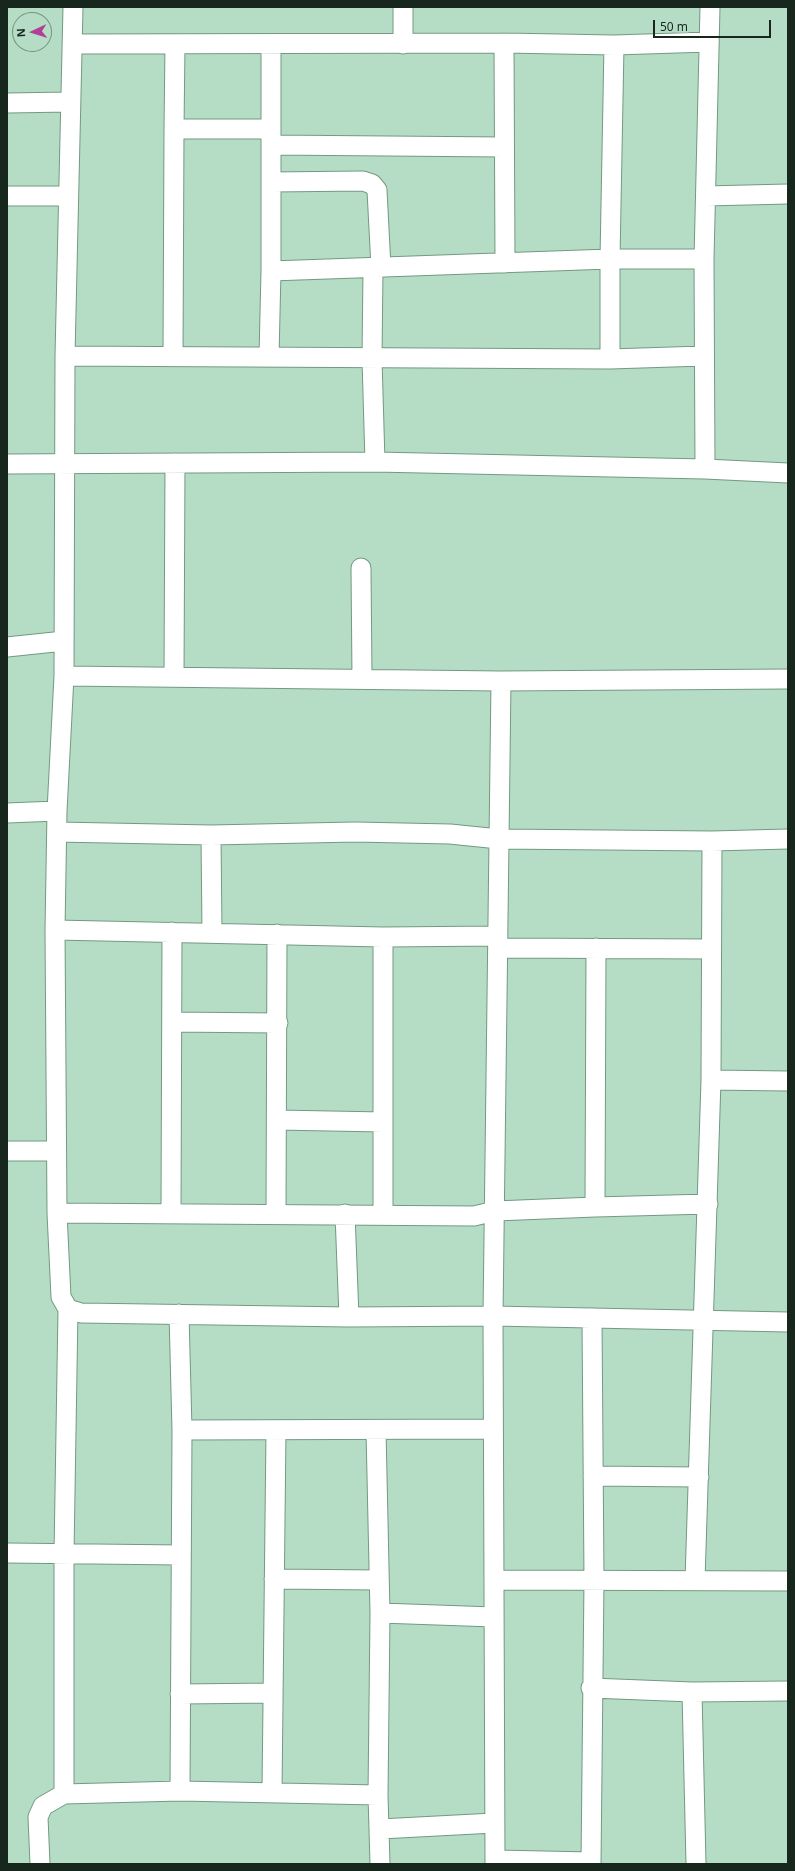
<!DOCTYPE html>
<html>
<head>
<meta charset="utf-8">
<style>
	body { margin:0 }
	#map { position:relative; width:795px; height:1871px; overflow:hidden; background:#b5dcc4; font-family:"Noto Sans",sans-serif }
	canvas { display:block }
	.frame { position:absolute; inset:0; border:8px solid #18271e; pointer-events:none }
	.north { position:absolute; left:12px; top:12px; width:40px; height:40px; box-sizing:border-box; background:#b5dcc4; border:1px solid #769482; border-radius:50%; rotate:266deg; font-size:11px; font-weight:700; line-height:16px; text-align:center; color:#18271e }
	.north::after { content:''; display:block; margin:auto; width:14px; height:18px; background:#b33e96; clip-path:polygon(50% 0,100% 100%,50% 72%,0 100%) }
	.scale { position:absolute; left:653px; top:20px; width:118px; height:18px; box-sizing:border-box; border:2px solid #18271e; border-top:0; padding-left:5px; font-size:12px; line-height:14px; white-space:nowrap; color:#18271e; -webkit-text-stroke:3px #b5dcc4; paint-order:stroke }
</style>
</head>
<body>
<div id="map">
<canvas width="795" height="1871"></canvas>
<div class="frame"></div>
<div class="north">N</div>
<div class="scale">50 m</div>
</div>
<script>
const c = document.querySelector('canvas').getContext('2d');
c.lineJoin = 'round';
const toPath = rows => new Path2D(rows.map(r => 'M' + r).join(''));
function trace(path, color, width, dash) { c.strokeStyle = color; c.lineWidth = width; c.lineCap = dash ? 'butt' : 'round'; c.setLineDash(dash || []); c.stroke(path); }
const street = toPath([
	[504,43,505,263],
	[72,44,504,43,614,45,709,42],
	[403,44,403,7],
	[7,103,70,102],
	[174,129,175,44],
	[271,145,504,147],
	[271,182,363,181,372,184,377,190,381,268],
	[7,196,68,196],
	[706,196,788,194],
	[373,269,372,359,375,462],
	[271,271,610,259,704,259],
	[65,356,610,359,703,356],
	[173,356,174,129,271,129],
	[269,357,271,271,271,44],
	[610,359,610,259,614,45],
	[7,464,375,462,705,469,788,473],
	[705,469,704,259,710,7],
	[361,568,362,678],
	[7,647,64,641],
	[64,676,501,681,788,679],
	[174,677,175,463],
	[7,813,57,811],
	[57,832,211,835,355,832,450,834,499,839,712,841,788,839],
	[211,835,212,933],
	[55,930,383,937,498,936],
	[498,948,711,949],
	[172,1022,278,1023],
	[711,1080,788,1081],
	[277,1120,383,1122],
	[7,1151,55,1151],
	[595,1207,596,948],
	[57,1213,474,1216,495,1211,595,1207,708,1204],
	[171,1213,172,932],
	[276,1214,277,934],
	[345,1214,349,1317],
	[383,1214,383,937],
	[68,1309,81,1313,349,1317,493,1316,788,1322],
	[179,1314,182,1430,180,1791],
	[182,1430,493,1429],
	[376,1430,380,1613,378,1795,380,1864],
	[593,1476,699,1477],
	[7,1553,181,1555],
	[274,1579,379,1580],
	[495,1580,788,1581],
	[695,1580,711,1080,712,841],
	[380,1613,494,1617],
	[591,1688,692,1692,788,1691],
	[692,1692,696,1864],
	[180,1694,273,1693],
	[272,1792,276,1430],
	[64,1794,64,1554,68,1309,61,1297,57,1213,55,930,57,811,64,676,65,356,73,7],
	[380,1829,494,1823],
	[496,1860,591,1862],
	[40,1864,38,1817,43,1806,64,1794,180,1791,378,1795],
	[495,1864,493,1316,501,681],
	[591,1864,594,1580,592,1318]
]);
trace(street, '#749983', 21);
trace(street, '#fff', 19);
</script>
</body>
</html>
